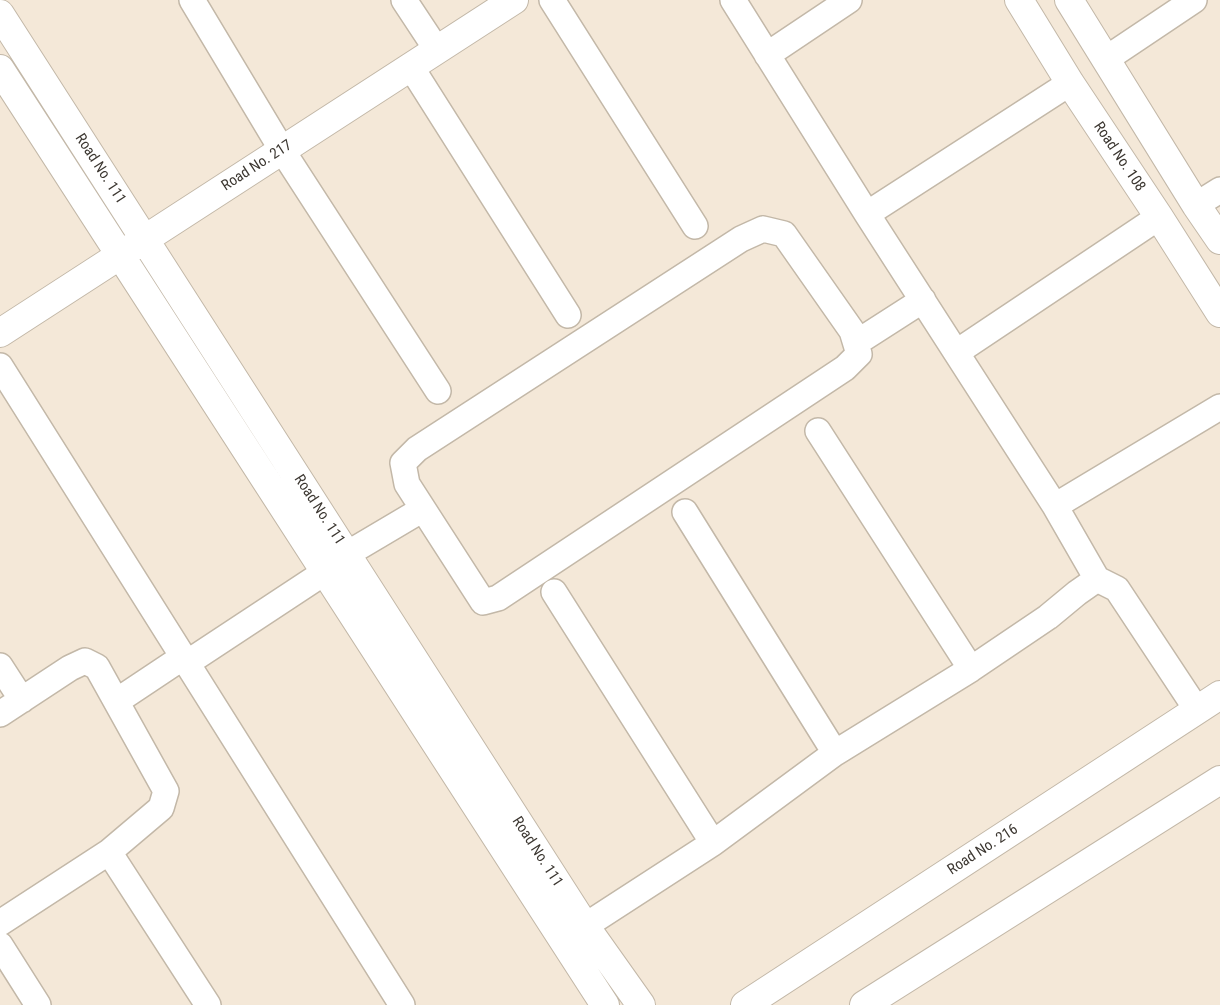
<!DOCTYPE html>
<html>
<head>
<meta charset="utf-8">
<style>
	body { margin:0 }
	canvas { display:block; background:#f4e8d8 }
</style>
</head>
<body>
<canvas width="1220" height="1005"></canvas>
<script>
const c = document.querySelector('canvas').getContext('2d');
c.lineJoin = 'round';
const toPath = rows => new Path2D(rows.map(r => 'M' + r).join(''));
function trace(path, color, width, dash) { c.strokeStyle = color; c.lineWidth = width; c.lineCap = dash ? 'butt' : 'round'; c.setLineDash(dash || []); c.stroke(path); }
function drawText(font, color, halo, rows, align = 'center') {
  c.font = font + ' "Roboto Condensed",sans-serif'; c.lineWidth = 4; c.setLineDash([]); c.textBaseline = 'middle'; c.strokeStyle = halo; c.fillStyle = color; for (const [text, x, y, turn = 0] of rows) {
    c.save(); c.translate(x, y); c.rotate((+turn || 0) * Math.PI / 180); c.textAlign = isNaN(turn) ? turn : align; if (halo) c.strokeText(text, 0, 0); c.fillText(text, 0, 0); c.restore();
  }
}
const minor = toPath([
	[192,0,282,150,438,391],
	[404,0,437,50],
	[552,0,695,226],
	[767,55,849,0],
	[1106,59,1194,0],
	[411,67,568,315],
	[1196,205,1220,190],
	[867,214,1070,83],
	[763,229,784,234,852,331,859,354,845,368,498,598,483,602,407,484,403,463,417,449,741,239,763,229],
	[856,343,923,300],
	[957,352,1159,217],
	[0,366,402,1005],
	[818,431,971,669],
	[1055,506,1220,407],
	[685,512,835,753],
	[347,554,423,509],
	[1097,579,1117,589,1197,710],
	[554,592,713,843],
	[187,663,325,572],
	[0,666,22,700],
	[117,701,183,657],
	[0,714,70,668,85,661,97,667,166,791,161,808,109,852,0,923],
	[109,852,208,1005],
	[585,926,713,843,835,753,971,669,1048,617,1077,593,1097,579,1055,506,867,214,733,0],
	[0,945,38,1005]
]);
const tertiary = toPath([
	[1019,0,1070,83,1159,217,1220,313],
	[1069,0,1196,205,1220,240],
	[0,14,585,926,641,1005],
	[0,69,605,1005],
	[0,333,514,0],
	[745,1005,1220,695],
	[864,1005,1220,780]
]);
const streetNames = [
	["Road No. 108",1119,157,56],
	["Road No. 217",257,166,-33],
	["Road No. 111",100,169,57],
	["Road No. 111",319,510,57],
	["Road No. 216",983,850,-33],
	["Road No. 111",537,852,57]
];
trace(minor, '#c3b8a8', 28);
trace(tertiary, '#c3b8a8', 30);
trace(minor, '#fff', 25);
trace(tertiary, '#fff', 28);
drawText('15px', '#3c3731', '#fff', streetNames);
</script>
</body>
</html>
